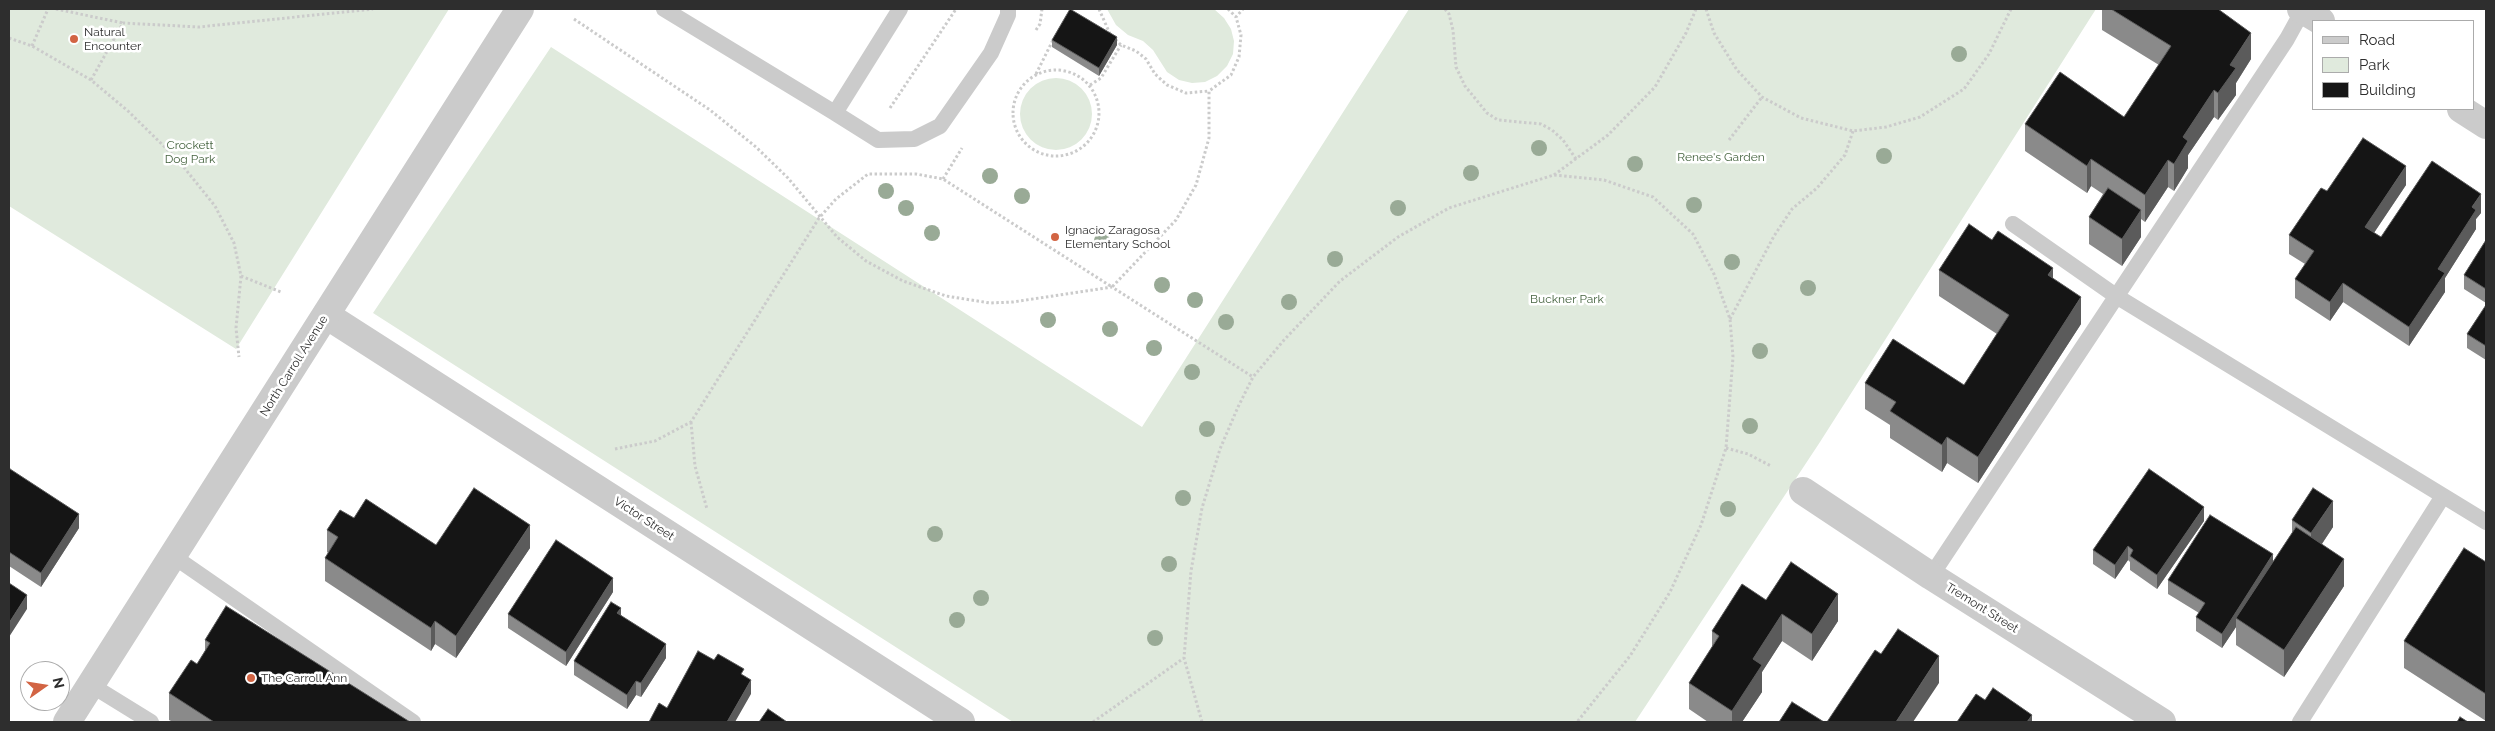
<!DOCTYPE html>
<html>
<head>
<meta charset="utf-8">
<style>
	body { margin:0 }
	#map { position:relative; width:2495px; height:731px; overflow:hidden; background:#fff; font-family:Raleway,sans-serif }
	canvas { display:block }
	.frame { position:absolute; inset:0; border:10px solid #2e2e2e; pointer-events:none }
	.legend { position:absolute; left:2312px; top:20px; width:162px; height:90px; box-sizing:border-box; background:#fff; border:1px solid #ababab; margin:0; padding:6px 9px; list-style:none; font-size:15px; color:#2e2e2e }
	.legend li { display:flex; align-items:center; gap:10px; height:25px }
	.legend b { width:25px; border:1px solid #ababab }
	.north { position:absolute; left:20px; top:661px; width:50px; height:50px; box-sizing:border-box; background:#fff; border:1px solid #ababab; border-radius:50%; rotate:77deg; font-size:14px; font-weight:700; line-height:20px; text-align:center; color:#2e2e2e }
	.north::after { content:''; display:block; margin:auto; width:18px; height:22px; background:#d26443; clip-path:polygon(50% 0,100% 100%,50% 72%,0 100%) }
</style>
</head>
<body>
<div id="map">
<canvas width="2495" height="731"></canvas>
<div class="frame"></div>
<ul class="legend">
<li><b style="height:6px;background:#cbcbcb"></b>Road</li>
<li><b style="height:14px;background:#e0eadd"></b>Park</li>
<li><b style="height:14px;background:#151515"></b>Building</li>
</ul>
<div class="north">N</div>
</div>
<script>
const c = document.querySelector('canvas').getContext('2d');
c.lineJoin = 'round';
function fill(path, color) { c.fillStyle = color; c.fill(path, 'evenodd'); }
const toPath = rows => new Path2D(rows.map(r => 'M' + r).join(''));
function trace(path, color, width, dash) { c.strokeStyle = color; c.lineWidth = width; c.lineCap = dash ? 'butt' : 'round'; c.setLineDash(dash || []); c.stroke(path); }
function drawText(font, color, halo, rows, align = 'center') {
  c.font = font + ' Raleway,sans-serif'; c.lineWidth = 5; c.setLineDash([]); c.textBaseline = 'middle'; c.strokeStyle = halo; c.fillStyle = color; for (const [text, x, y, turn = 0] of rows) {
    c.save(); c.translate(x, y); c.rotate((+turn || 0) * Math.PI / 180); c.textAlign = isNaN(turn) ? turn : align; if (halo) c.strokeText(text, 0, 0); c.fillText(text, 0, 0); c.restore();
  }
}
const green = toPath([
	[9,9,449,9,236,349,9,206],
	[1107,9,1214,9,1224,18,1231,29,1234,41,1233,54,1227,66,1217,76,1205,82,1192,83,1179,80,1167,72,1153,50,1143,41,1128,35,1116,25],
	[1409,9,2096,9,1820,442,1635,722,1013,722,373,313,551,47,1142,427],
	'1020 114a36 36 0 1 1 72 0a36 36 0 1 1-72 0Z'
]);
const path = toPath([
	[56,9,123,23],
	[1099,9,1110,34,1121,45,1136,51,1146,59,1155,74,1167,85,1186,93,1209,91],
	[1228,9,1236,17],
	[1445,9,1449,14,1453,30,1456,67,1465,86,1487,113,1498,120,1541,124,1552,130,1563,140,1576,159],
	[1706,9,1714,33,1737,70,1762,97,1801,118,1853,131,1886,127,1920,117,1964,89,1989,54,2011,9],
	[574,19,710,110,756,147,788,178,837,237,866,261,903,281,946,296,990,303,1013,302,1112,287,1253,377],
	[1036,30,1040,24,1042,9],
	[9,38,32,46,91,80,128,111,178,160,215,206,234,243,241,276,236,328,239,357],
	[32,46,48,9],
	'1013 113a43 43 0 1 1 86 0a43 43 0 1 1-86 0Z',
	[1036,74,1053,40],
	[91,80,123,23,199,27,373,9],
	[1090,85,1101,78,1121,45],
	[890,108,956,9],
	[1729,140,1762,97],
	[1554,175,1608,135,1655,87,1686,33,1696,9],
	[943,179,962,148],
	[241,276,281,292],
	[1730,319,1774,236,1792,209,1817,188,1845,155,1853,131],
	[691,422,695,466,707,509],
	[1726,448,1748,454,1771,466],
	[615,449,655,441,691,422,819,218,836,199,868,174,916,174,943,179,1112,287,1176,220,1196,185,1209,138,1209,91,1231,75,1239,57,1241,35,1236,17,1243,9],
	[1093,722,1184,658],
	[1202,722,1184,658,1191,571,1202,508,1220,449,1238,407,1253,377,1284,340,1340,281,1398,237,1449,208,1554,175,1604,180,1653,197,1693,234,1714,274,1730,319,1733,357,1726,448,1701,525,1670,592,1630,656,1577,722]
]);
const service = toPath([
	[664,9,835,113],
	[900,9,835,113,878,140,914,139,940,126,991,53,1008,15,1008,9],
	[2013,224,2116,296,2486,522],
	[173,556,413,722],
	[1931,576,2287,39,2303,10],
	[91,685,151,722],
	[2300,722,2443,496]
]);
const minor = toPath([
	[2301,9,2321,21],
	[2461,109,2486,125],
	[326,315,961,722],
	[1803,491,1931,576,2162,722]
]);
const tertiary = toPath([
	[67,722,520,9]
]);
const trees = [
	[1959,54],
	[1539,148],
	[1884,156],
	[1635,164],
	[1471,173],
	[990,176],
	[886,191],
	[1022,196],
	[1694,205],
	[906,208],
	[1398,208],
	[932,233],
	[1102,241],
	[1335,259],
	[1732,262],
	[1162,285],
	[1808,288],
	[1195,300],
	[1289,302],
	[1048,320],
	[1226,322],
	[1110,329],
	[1154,348],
	[1760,351],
	[1192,372],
	[1750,426],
	[1207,429],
	[1183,498],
	[1728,509],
	[935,534],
	[1169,564],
	[981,598],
	[957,620],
	[1155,638]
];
const wall = toPath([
	[2102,9,2218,9,2251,59,2236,83,2236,95,2218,120,2214,117,2188,155,2188,168,2174,191,2168,187,2145,222,2141,219,2141,237,2122,266,2089,244,2089,217,2103,194,2091,186,2087,193,2025,151,2025,124,2124,117,2159,65,2102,30],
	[1052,40,1117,45,1099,76,1052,47],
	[2406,185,2374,233,2381,237,2481,213,2476,219,2476,229,2445,278,2445,292,2409,346,2343,302,2330,321,2295,298,2295,279,2305,264,2289,254,2289,235,2327,191],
	[1992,240,2053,279,2081,324,1978,483,1947,463,1942,472,1890,438,1890,425,1865,409,1865,383,1964,385,1997,334,1939,296,1939,270],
	[2486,240,2486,303,2464,289,2464,275],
	[2486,305,2486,360,2467,348,2467,334],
	[9,471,79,528,41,587,9,566],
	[354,518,436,545,530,548,456,658,435,644,431,651,325,581,325,558,328,553,327,552,327,530],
	[2292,520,2333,527,2322,544,2344,586,2284,677,2236,645,2236,627,2222,648,2196,631,2196,617,2199,613,2168,594,2168,580,2273,562,2292,533],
	[2204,521,2157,589,2130,570,2130,562,2128,560,2115,579,2093,564,2093,550],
	[2486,562,2486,721,2404,668,2404,641],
	[613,592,566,666,508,628,508,614],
	[1766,600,1838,621,1812,661,1782,641,1762,672,1762,692,1742,722,1708,722,1689,709,1689,683,1712,647,1712,631],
	[621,615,666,658,641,697,636,695,627,709,574,675,574,661],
	[205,640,410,722,173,722,169,720,169,693,197,664,205,651]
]);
const shadedWall = toPath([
	[2251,33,2251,59,2236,83,2236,95,2218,120,2218,93,2230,65],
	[1117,37,1117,45,1099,76,1099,68],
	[2214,90,2214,117,2188,155,2188,168,2174,191,2174,164,2183,137],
	[2091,159,2091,186,2087,193,2087,166],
	[2168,160,2168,187,2145,222,2145,195],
	[2406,166,2406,185,2365,246,2365,227],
	[2481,194,2481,213,2476,219,2476,229,2445,278,2445,292,2409,346,2409,327,2438,269,2472,207],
	[2141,210,2141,237,2122,266,2122,239],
	[2053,268,2053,294,2048,275],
	[2343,283,2343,302,2330,321,2330,302],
	[2081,297,2081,324,1978,483,1978,457],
	[1947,437,1947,463,1942,472,1942,445],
	[2333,501,2333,527,2311,560,2311,533],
	[2204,507,2204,521,2157,589,2157,575],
	[79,514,79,528,41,587,41,573],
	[530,525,530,548,456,658,456,636],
	[2128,546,2128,560,2115,579,2115,565],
	[2273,554,2273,568,2236,618,2236,627,2222,648,2222,634],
	[2344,559,2344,586,2284,677,2284,650],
	[613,578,613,592,566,666,566,652],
	[1838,594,1838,621,1812,661,1812,634],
	[27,595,27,609,9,637,9,623],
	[621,608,621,622,617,613],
	[1782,614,1782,641,1762,672,1762,692,1742,722,1732,722,1732,711,1753,659],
	[435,621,435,644,431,651,431,628],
	[666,644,666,658,641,697,641,683],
	[1939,656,1939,683,1913,722,1896,722],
	[751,680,751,694,735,722,727,722],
	[636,681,636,695,627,709,627,695],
	[2032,715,2032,722,2027,722]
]);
const building = toPath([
	[1070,9,1117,37,1099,68,1052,40,1070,9],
	[2111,9,2218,9,2251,33,2230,65,2236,68,2218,93,2214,90,2183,137,2188,141,2174,164,2168,160,2145,195,2091,159,2087,166,2025,124,2060,72,2124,117,2171,46,2111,9],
	[2363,138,2406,166,2365,227,2381,237,2432,161,2481,194,2472,207,2476,210,2438,269,2445,273,2409,327,2343,283,2330,302,2295,279,2314,251,2289,235,2321,188,2327,191,2363,138],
	[2108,188,2141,210,2122,239,2089,217,2108,188],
	[1969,224,1992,240,1998,231,2053,268,2048,275,2081,297,1978,457,1947,437,1942,445,1890,411,1896,402,1865,383,1893,339,1964,385,2009,315,1939,270,1969,224],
	[2486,240,2486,289,2464,275,2486,240],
	[2486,305,2486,346,2467,334,2486,305],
	[10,469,79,514,41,573,9,552,9,471,10,469],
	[2149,469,2204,507,2157,575,2130,556,2133,550,2128,546,2115,565,2093,550,2149,469],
	[474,488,530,525,456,636,435,621,431,628,325,558,338,537,327,530,340,510,354,518,366,499,436,545,474,488],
	[2313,488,2333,501,2311,533,2292,520,2313,488],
	[2210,515,2273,554,2222,634,2196,617,2205,603,2168,580,2210,515],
	[2296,527,2344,559,2284,650,2236,618,2296,527],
	[556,540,613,578,566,652,508,614,556,540],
	[2464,548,2486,562,2486,694,2404,641,2464,548],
	[1791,562,1838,594,1812,634,1782,614,1753,659,1762,665,1732,711,1689,683,1719,636,1712,631,1742,584,1766,600,1791,562],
	[9,583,27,595,9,623,9,583],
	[611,602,621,608,617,613,666,644,641,683,636,681,627,695,574,661,611,602],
	[226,606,410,722,214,722,169,693,191,660,197,664,210,643,205,640,226,606],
	[1898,629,1939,656,1896,722,1827,722,1875,650,1881,654,1898,629],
	[698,651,714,660,718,654,744,669,741,674,751,680,727,722,649,722,659,703,667,708,698,651],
	[1993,688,2032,715,2027,722,1957,722,1976,694,1985,700,1993,688],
	[1792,702,1824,722,1779,722,1792,702],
	[768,709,787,722,759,722,768,709],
	[2460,717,2468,722,2457,722,2460,717]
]);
const markers = [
	[74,39,5,"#d26443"],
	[1055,237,5,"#d26443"],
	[251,678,5,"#d26443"]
];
const poiNames = [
	["Natural",84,32],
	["Encounter",84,46],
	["Ignacio Zaragosa",1065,230],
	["Elementary School",1065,244],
	["The Carroll Ann",261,678]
];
const parkNames = [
	["Crockett",190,145],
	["Dog Park",190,159],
	["Renee's Garden",1721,157],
	["Buckner Park",1567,299]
];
const streetNames = [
	["North Carroll Avenue",294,366,-58],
	["Victor Street",644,519,33],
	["Tremont Street",1982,608,32]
];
fill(green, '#e0eadd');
trace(path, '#cbcbcb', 3, [2.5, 2.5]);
trace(service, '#cbcbcb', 16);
trace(minor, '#cbcbcb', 28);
trace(tertiary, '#cbcbcb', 28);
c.fillStyle = '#99aa96';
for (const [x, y] of trees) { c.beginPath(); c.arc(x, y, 8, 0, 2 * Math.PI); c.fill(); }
fill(wall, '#8a8a8a');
fill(shadedWall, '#5b5b5b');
fill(building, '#151515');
trace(building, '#5b5b5b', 1);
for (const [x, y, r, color] of markers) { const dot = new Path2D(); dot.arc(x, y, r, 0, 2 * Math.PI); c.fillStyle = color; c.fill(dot); trace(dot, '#fff', 2); }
drawText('12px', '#2e2e2e', '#fff', poiNames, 'left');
drawText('12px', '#466440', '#fff', parkNames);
drawText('12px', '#2e2e2e', '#fff', streetNames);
</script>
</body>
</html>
